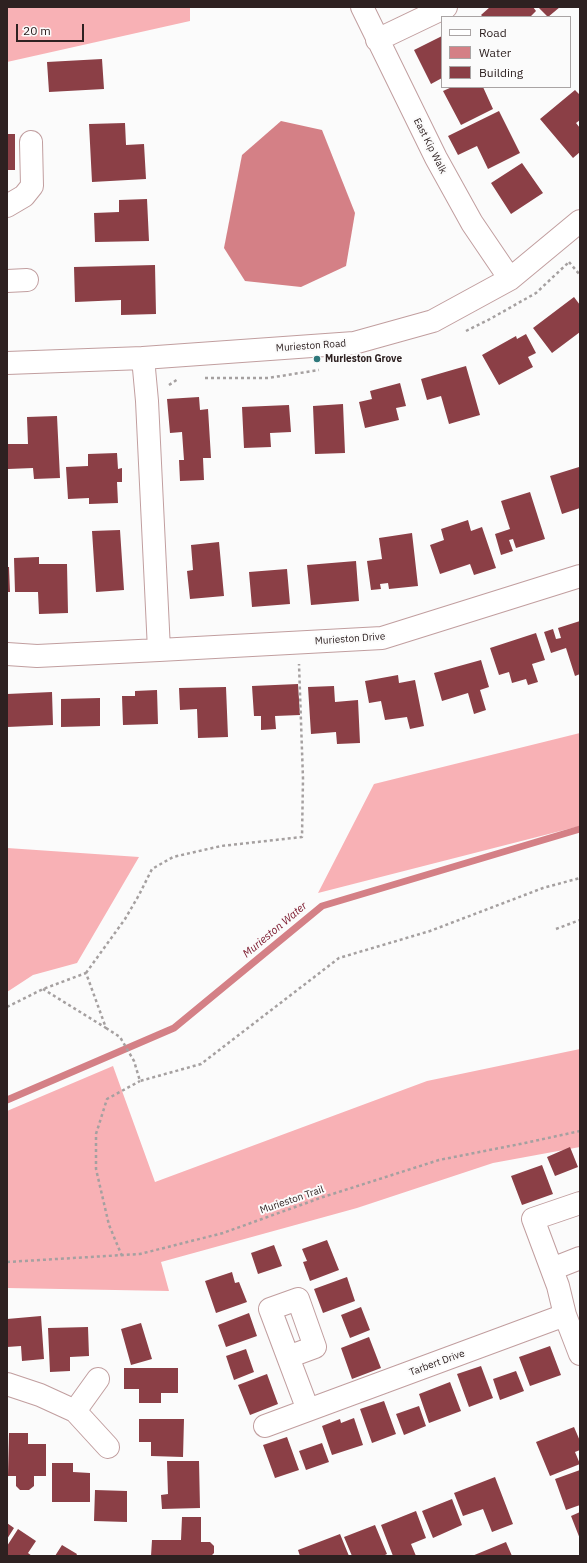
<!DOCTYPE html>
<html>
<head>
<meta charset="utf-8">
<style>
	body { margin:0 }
	#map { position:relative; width:587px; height:1563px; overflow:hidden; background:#fbfbfb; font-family:"IBM Plex Sans",sans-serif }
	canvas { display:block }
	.frame { position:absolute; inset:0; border:8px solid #2e2121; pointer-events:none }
	.legend { position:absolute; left:441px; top:16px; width:130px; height:72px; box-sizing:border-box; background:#fbfbfb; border:1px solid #a9a4a4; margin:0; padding:5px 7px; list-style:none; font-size:12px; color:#2e2121 }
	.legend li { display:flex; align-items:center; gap:8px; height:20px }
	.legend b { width:20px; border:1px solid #a9a4a4 }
	.scale { position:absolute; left:16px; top:24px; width:68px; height:18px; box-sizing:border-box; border:2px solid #2e2121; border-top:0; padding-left:5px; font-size:12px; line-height:14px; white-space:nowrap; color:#2e2121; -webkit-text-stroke:3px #fbfbfb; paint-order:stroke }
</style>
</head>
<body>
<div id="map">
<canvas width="587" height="1563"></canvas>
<div class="frame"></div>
<ul class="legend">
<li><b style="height:5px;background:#fff"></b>Road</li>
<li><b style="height:11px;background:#d48086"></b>Water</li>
<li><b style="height:11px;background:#8b3f46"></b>Building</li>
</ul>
<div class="scale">20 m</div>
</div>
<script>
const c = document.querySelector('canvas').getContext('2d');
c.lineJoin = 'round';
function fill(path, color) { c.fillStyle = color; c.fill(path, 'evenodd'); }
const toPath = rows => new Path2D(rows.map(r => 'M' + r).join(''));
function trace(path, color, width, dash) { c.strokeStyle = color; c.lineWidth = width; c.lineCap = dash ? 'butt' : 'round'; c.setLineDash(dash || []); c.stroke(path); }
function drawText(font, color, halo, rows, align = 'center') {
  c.font = font + ' "IBM Plex Sans",sans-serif'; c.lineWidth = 4; c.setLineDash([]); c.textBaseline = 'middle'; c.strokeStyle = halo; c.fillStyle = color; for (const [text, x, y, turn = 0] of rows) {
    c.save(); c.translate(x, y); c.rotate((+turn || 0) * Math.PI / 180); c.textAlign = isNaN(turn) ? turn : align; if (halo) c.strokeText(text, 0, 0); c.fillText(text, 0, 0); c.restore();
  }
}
const forest = toPath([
	[7,7,190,7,190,21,7,62],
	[580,733,580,826,318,893,374,784],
	[7,848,139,857,77,963,33,975,7,992],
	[580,1049,580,1147,493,1163,357,1208,161,1262,169,1291,7,1288,7,1111,113,1066,155,1182,427,1081]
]);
const water = toPath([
	[281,121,322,130,355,213,346,266,301,287,245,281,224,248,242,155]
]);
const stream = toPath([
	[7,1100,174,1028,322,906,580,829]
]);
const building = toPath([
	[490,7,533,7,536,11,530,17,483,17,481,15],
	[538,7,560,7,548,17],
	[442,36,442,78,431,84,414,50],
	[102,59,104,89,49,92,47,62],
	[452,87,483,87,493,109,461,125,443,91],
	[575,90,580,95,580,120,576,123,580,128,580,152,573,158,540,119],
	[499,111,520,153,488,169,477,146,458,155,448,136],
	[125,123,126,145,144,144,146,179,92,182,89,124],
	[7,134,15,134,15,170,7,170],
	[522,163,543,193,511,214,491,183],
	[147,199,149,241,95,242,94,213,119,212,119,200],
	[155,265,156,314,121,315,121,300,75,302,74,267],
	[574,297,580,305,580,332,552,353,533,328],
	[526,334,536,353,528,357,533,367,499,385,482,355,516,336,517,339],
	[466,366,480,415,449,424,441,396,427,400,421,379],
	[400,383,406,406,396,408,399,420,365,428,359,402,372,399,370,391],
	[199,397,200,410,208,409,211,458,203,458,204,480,180,481,179,460,184,460,182,432,170,433,167,399],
	[343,404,345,453,315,454,313,406],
	[289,405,291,432,270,433,271,447,244,448,242,407],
	[57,416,60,478,34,479,33,468,8,469,7,444,28,444,27,417],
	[117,453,118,469,122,468,122,482,117,482,118,503,89,504,89,498,68,499,66,467,88,466,88,454],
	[579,467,580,471,580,508,562,514,550,476],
	[530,492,545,539,516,548,513,539,509,540,513,551,501,555,495,534,510,529,501,501],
	[468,520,471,531,482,527,496,568,474,575,470,564,440,574,430,545,444,540,441,529],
	[120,530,124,590,96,592,92,531],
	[412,533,418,586,389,589,388,583,380,584,381,589,371,590,367,561,382,559,379,538],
	[219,542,224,596,190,599,187,571,193,570,191,545],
	[39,557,39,564,67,564,68,613,39,614,38,592,15,592,14,558],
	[356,561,359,601,311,605,307,565],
	[7,567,9,567,10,592,7,592],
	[287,569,290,604,252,607,249,572],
	[580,621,580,674,575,676,566,648,551,653,544,632,553,629,556,639,561,638,558,628],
	[536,633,545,660,532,664,538,682,528,685,526,679,512,683,509,672,499,675,490,648],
	[481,660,489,687,480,690,486,710,474,714,468,693,442,701,434,673],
	[398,675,399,683,415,680,424,726,410,729,407,717,385,720,381,701,369,703,365,681],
	[298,684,300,715,275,716,276,729,261,730,261,716,254,716,252,686],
	[334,686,335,702,358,700,360,743,337,744,336,732,311,734,308,687],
	[226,687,228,737,198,738,197,709,180,710,179,688],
	[157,690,158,724,123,725,122,696,135,696,135,691],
	[52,692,53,725,7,727,7,694],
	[100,698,100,726,61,727,61,699],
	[570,1147,578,1167,555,1176,547,1157],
	[542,1165,553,1194,522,1205,511,1176],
	[327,1240,339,1270,310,1281,303,1262,307,1261,302,1249],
	[274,1245,282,1266,258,1274,251,1253],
	[232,1272,235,1283,239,1282,247,1302,216,1313,205,1281],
	[347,1277,355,1301,323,1313,314,1289],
	[361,1307,370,1330,350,1338,341,1315],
	[249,1313,257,1336,226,1347,218,1325],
	[41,1316,44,1359,22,1361,21,1346,7,1347,7,1319],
	[141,1323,152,1359,131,1365,121,1329],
	[88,1327,89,1356,70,1357,70,1371,50,1372,48,1328],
	[369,1337,381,1368,352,1379,341,1348],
	[550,1346,561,1375,530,1386,519,1357],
	[246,1349,254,1372,234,1380,226,1356],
	[481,1366,493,1398,469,1407,457,1374],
	[124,1368,178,1368,178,1393,161,1393,161,1403,139,1403,139,1389,124,1389],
	[516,1371,524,1391,500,1400,493,1379],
	[267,1374,278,1404,250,1415,238,1385],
	[450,1382,461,1411,429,1423,419,1394],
	[384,1401,396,1434,372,1443,360,1409],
	[419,1406,426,1426,404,1435,396,1414],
	[354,1418,363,1445,332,1455,322,1426,340,1419,341,1423],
	[139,1419,184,1419,183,1457,151,1456,151,1442,139,1442],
	[574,1427,580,1441,580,1450,575,1452,580,1464,550,1476,536,1442],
	[9,1433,28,1433,28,1444,46,1444,46,1476,34,1476,34,1486,29,1490,20,1490,16,1486,16,1476,8,1476],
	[287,1437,299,1470,275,1478,263,1445],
	[322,1443,329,1462,306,1470,299,1451],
	[167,1461,199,1461,200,1508,162,1509,161,1495,168,1494],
	[52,1463,73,1463,73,1472,90,1473,90,1502,52,1502],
	[580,1470,580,1505,566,1510,555,1479],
	[495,1477,513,1524,492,1532,483,1509,463,1516,454,1493],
	[95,1490,127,1491,127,1522,94,1521],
	[452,1499,462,1525,433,1538,422,1511],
	[416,1511,426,1538,411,1544,416,1556,393,1556,381,1525],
	[580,1512,580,1539,571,1516],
	[182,1517,201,1517,201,1542,210,1542,214,1546,214,1553,211,1556,151,1556,152,1540,181,1540],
	[7,1523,14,1528,7,1539],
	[375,1525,387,1554,383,1556,352,1556,344,1537],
	[18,1529,36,1541,28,1553,32,1556,7,1556,7,1546],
	[340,1534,349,1556,300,1556,298,1550],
	[506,1542,512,1556,472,1556],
	[62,1545,77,1554,76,1556,55,1556]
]);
const path = toPath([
	[569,262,580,275],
	[466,331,490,319,536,293,569,262],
	[205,378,268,378,319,370],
	[169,385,178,379],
	[556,929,580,920],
	[86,973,125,919,139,895,152,869,173,857,221,846,302,837,303,779,299,664],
	[7,1007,43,989,86,973,106,1028,43,989],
	[106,1028,120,1037,134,1061,140,1081,201,1064,339,958,430,931,543,888,580,878],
	[122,1256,109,1225,96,1169,96,1134,107,1099,140,1081],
	[7,1262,140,1254,223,1233,323,1197,439,1160,525,1143,580,1131]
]);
const minor = toPath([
	[362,7,436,158,472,223,510,279],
	[377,40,446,7],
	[7,206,24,196,32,186,31,142],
	[7,281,27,280],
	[143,358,147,401,159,650,382,638,580,576],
	[7,363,143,358,354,343,433,321,510,279,580,221],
	[7,654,37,656,159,650],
	[580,1203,533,1219,558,1286,565,1315,580,1354],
	[552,1269,580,1258],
	[288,1357,315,1347,298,1299,270,1309,288,1357,308,1410],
	[7,1384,40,1395,75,1411,108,1447],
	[75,1411,98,1379],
	[265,1426,565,1315]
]);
const markers = [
	[317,359,4,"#2e787b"]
];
const streetNames = [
	["East Kip Walk",430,146,63],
	["Murieston Road",311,346,-4],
	["Murieston Drive",350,639,-4],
	["Murieston Trail",292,1200,-19],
	["Tarbert Drive",437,1363,-20]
];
const poiNames = [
	["Murieston Grove",325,359]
];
const waterNames = [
	["Murieston Water",275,930,-40]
];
fill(forest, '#f8b1b5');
fill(water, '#d48086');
trace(stream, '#d48086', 7);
fill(building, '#8b3f46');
trace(minor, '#c19e9f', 24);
trace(path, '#a5a0a0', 2.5, [3, 3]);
trace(minor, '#fff', 22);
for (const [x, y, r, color] of markers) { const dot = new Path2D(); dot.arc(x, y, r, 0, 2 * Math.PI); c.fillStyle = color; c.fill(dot); trace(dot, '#fbfbfb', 1.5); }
drawText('10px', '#2e2121', '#fbfbfb', streetNames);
drawText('bold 10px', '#2e2121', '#fbfbfb', poiNames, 'left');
drawText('italic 11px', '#791429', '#fbfbfb', waterNames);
</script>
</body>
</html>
